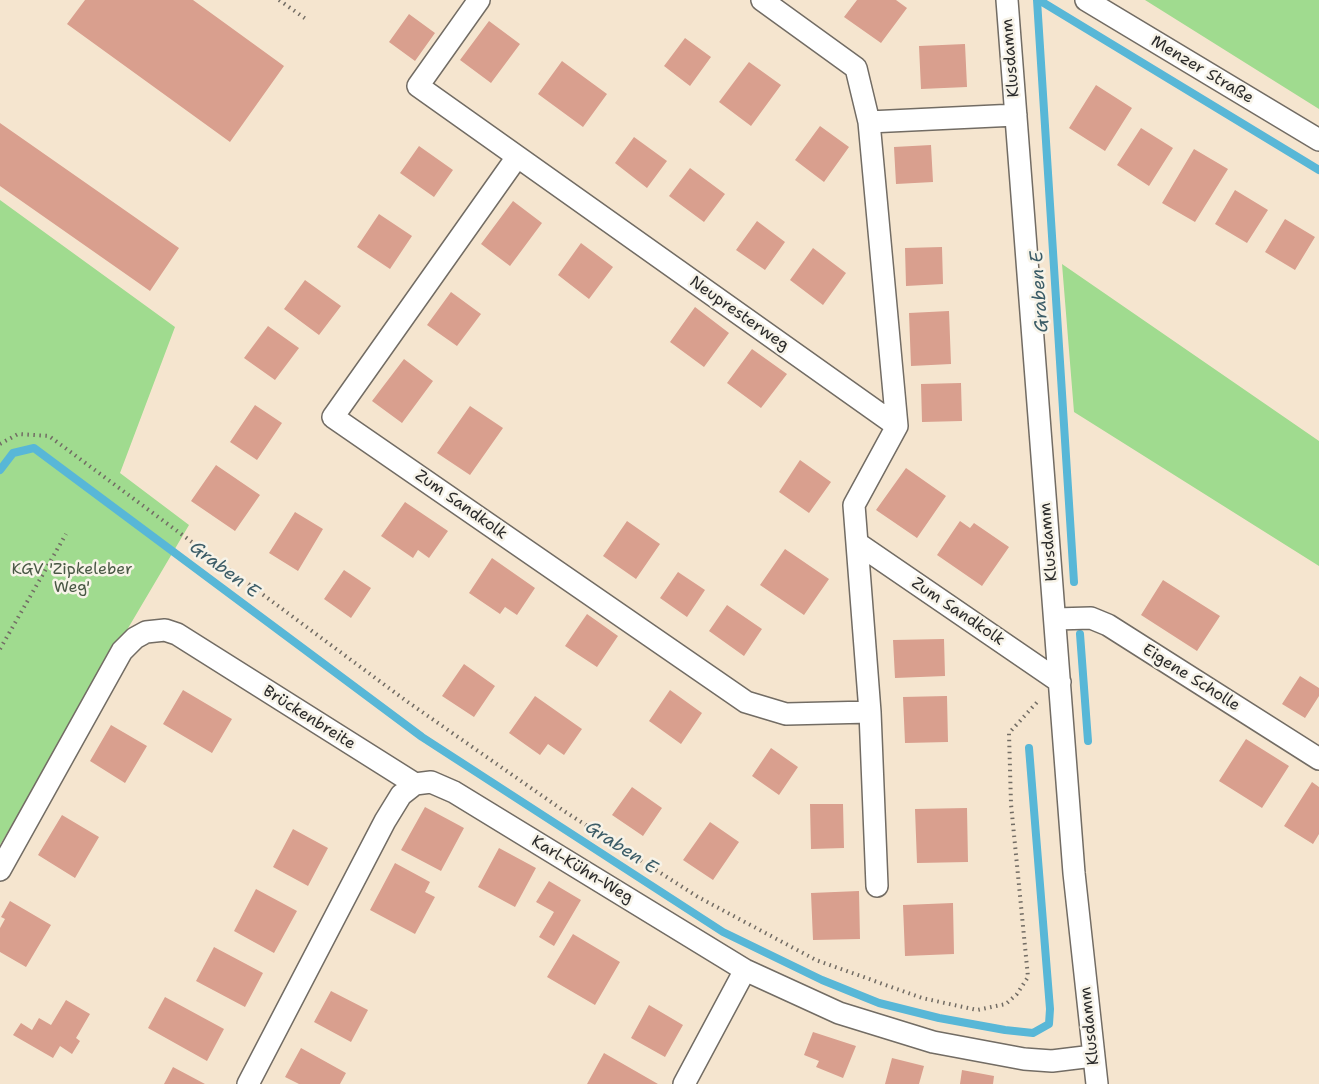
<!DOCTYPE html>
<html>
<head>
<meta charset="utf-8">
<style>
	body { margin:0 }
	canvas { display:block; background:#f5e5cf }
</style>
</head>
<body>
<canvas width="1319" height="1084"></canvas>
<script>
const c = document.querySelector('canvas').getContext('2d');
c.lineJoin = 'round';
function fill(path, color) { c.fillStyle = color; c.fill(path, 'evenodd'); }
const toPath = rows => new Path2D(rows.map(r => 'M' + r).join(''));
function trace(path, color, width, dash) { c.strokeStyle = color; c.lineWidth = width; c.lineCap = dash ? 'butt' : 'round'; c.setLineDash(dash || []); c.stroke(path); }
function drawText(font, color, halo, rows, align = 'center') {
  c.font = font + ' "Shantell Sans",sans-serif'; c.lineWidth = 5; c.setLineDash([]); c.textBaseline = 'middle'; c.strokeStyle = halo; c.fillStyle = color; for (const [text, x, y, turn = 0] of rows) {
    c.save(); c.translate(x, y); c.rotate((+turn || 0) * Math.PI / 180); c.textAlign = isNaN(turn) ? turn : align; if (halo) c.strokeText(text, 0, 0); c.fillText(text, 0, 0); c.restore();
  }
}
const green = toPath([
	[1145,0,1319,0,1319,109],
	[0,200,175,327,120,473,189,525,0,845],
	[1062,264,1319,441,1319,566,1074,412]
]);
const stream = toPath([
	[1037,0,1074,582],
	[1039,0,1319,170],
	[0,470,13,453,34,448,422,737,723,932,822,980,879,1003,939,1018,1005,1030,1033,1033,1049,1024,1050,1009,1029,748],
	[1080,634,1088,741]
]);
const building = toPath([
	[85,0,193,0,284,66,230,142,67,24],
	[857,0,896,0,907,8,881,43,844,17],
	[409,14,435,33,415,61,389,42],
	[489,21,520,44,491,83,460,60],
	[685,38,711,57,690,86,664,66],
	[965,44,967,87,921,89,919,46],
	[562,61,607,94,583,127,538,94],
	[749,62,781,85,751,126,719,102],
	[1096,85,1132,108,1105,151,1069,128],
	[0,123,179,248,150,291,0,186],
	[820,126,849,147,824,182,795,160],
	[1141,128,1173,148,1149,186,1117,165],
	[634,137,667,161,647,188,615,163],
	[931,145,933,182,896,184,894,147],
	[419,146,453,170,434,197,400,173],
	[1194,149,1228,169,1195,222,1162,203],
	[690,168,725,194,704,222,669,196],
	[1235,190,1268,210,1247,243,1215,224],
	[513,201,542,223,510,266,481,244],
	[379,214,412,236,390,269,357,247],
	[1285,219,1315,237,1295,270,1265,252],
	[757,221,785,242,765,270,736,250],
	[581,243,613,267,589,299,558,275],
	[942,247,943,284,906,286,905,248],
	[813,248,846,273,823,305,790,280],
	[305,280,341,306,319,335,284,309],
	[451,292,481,314,457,346,427,325],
	[695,307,729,333,704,367,670,342],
	[949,311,951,364,911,366,909,313],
	[268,326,299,348,275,380,244,358],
	[752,349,787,374,761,408,727,383],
	[404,359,433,381,402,423,372,401],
	[961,383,962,421,922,422,921,384],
	[255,405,282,423,257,460,230,442],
	[470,406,503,428,470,475,437,453],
	[800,460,831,482,809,513,779,492],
	[216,465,260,495,235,531,191,501],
	[906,468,946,496,917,538,876,510],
	[405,502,448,531,429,558,418,550,413,558,381,536],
	[295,512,323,529,298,571,269,553],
	[627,521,660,544,636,579,603,556],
	[960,521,970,528,974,523,1009,547,982,586,937,555],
	[785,549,829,579,804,615,760,585],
	[492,558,535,588,517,615,505,607,500,614,469,593],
	[344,570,371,588,351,618,324,599],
	[678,572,705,590,687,617,660,598],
	[1163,580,1220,616,1197,651,1141,615],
	[727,605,762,629,744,656,709,631],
	[587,614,618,636,597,667,565,646],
	[944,639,945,676,895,678,893,640],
	[464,664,495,686,474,717,442,696],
	[1300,676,1319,688,1319,696,1305,718,1282,704],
	[183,690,232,719,212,753,163,724],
	[670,690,702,713,681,744,649,721],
	[535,696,582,729,564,755,548,744,540,755,509,733],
	[947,696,948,742,905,743,903,697],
	[111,725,147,746,125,783,90,761],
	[1246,739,1289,766,1262,808,1219,781],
	[771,748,798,767,779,795,752,776],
	[1312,782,1319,787,1319,834,1313,844,1284,826],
	[632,787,662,808,643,836,612,815],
	[810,804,843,804,844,848,811,849],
	[425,807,464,828,441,871,401,850],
	[967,808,968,862,917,863,915,809],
	[62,815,99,837,75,878,38,855],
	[710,822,739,842,713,880,683,860],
	[293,829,328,848,308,886,273,867],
	[499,848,536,868,515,907,478,887],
	[395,863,430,882,425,892,435,897,415,934,370,910],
	[549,881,581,900,554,946,539,937,554,912,536,902],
	[256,889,297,911,274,953,234,931],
	[859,891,860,939,813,940,811,893],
	[10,901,51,925,26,967,0,952,0,928,5,919,1,917],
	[953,903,954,954,905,956,903,905],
	[573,934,620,962,595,1005,547,977],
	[214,947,263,973,245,1007,196,981],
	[331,991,368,1010,351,1042,314,1022],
	[165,997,224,1029,207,1061,148,1028],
	[66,1000,90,1014,76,1038,80,1041,72,1054,60,1046,53,1058,13,1035,21,1023,32,1030,39,1018,51,1025],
	[649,1005,683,1025,665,1057,631,1038],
	[813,1032,856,1046,843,1078,816,1067,819,1061,804,1055],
	[301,1048,346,1073,340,1084,299,1084,285,1077],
	[604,1053,658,1084,587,1084],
	[892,1058,924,1066,919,1084,885,1084],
	[173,1067,205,1084,164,1084],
	[962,1070,994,1076,993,1084,960,1084]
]);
const path = toPath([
	[279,0,306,19],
	[0,444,18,434,49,436,405,700,564,811,698,897,816,960,922,998,977,1010,1006,1004,1017,994,1028,977,1011,804,1009,733,1039,700],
	[0,649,66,534]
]);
const minor = toPath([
	[479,0,418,86,897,426],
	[762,0,856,68,869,122,897,426],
	[1007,0,1074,873,1097,1084],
	[1086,0,1319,140],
	[869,122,1016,115],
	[517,157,333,417,746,702,786,714,870,712,854,505,897,426],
	[857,543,1060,682],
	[1055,619,1091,618,1108,625,1319,759],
	[870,712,877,886],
	[0,870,122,651,135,638,146,632,165,630,177,634,415,784],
	[248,1084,385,821,401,795,415,784,431,782,454,792,745,970,839,1013,933,1042,1024,1059,1052,1061,1093,1056],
	[684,1084,745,970]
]);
const streetNames = [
	["Klusdamm",1011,58,-95],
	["Menzer Straße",1202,70,31],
	["Neupresterweg",739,314,35],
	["Zum Sandkolk",461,505,35],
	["Klusdamm",1049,542,-95],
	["Zum Sandkolk",958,612,34],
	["Eigene Scholle",1191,678,32],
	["Brückenbreite",309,718,32],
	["Karl-Kühn-Weg",582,870,31],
	["Klusdamm",1090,1026,-96]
];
const parkNames = [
	["KGV 'Zipkeleber",72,570],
	["Weg'",72,588]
];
const waterNames = [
	["Graben E",1040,292,-94],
	["Graben E",224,570,37],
	["Graben E",621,848,33]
];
fill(green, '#a0db8f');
trace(stream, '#58b7d7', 8);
fill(building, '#d99f8e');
trace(minor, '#726c64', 24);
trace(path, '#726c64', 4, [1.5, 4.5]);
trace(minor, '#fff', 21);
drawText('16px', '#2b2b2b', '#f7f3e8', streetNames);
drawText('16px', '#485744', '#f7f3e8', parkNames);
drawText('italic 18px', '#3b5c67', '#f7f3e8', waterNames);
</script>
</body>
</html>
